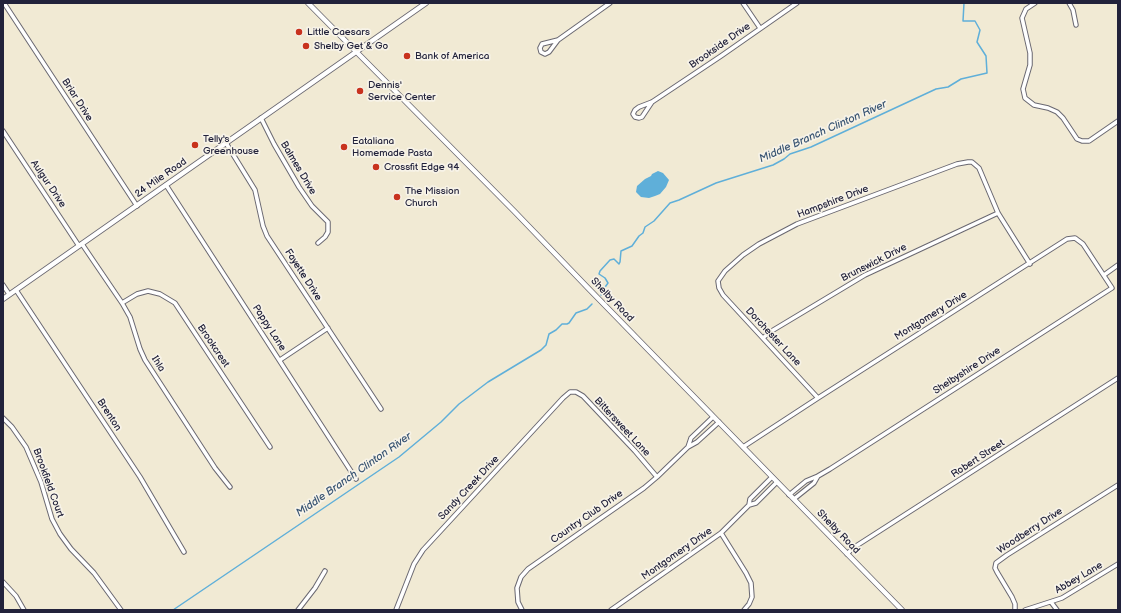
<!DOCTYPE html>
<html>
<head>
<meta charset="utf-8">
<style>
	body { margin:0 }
	#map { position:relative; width:1121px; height:613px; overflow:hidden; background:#f1ead4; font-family:"Balsamiq Sans",sans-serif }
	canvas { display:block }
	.frame { position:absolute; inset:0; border:4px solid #22223b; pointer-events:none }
</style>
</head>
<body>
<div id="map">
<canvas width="1121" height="613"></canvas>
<div class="frame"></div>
</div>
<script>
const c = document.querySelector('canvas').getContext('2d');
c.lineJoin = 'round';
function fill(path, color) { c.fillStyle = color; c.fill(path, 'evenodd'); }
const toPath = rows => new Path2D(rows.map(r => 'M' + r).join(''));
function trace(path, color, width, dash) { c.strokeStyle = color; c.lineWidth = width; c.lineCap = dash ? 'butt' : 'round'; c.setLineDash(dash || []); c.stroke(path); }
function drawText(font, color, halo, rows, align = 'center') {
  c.font = font + ' "Balsamiq Sans",sans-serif'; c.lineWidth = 3.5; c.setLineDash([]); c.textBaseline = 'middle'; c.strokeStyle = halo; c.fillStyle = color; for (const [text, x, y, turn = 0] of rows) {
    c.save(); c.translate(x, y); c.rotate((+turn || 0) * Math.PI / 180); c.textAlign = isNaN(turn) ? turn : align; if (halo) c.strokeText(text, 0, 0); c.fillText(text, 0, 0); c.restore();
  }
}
const water = toPath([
	[658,171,663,173,669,180,666,187,660,194,655,196,649,198,641,197,636,192,637,186,645,179,651,176,652,174]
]);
const stream = toPath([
	[601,295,603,293,603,290,608,283,605,278,599,274,600,271,610,260,614,259,619,264,620,262,621,251,632,246,639,236,643,233,645,227,654,221,670,203,679,200,716,183,773,165,784,159,790,154,811,147,936,89,948,87,961,79,987,73,986,56,977,42,980,30,975,21,963,21,964,3],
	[173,610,399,457,441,422,459,404,488,382,541,350,546,345,549,334,556,330,562,324,567,324,569,323,576,313,587,309,592,304]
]);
const minor = toPath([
	[4,3,137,206],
	[743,3,760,28],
	[1035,3,1026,9,1022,18,1030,53,1030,65,1023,89,1025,98,1034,105,1048,108,1057,112,1063,118,1077,139,1082,141,1089,141,1118,121],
	[1069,3,1073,10,1076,25],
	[558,40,549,52,545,54,541,52,540,48,542,44,558,40,610,3],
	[652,102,721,56,797,3],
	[652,102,642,117,639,118,635,117,633,114,635,110,639,107,652,102],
	[261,118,274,144,299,187,312,206,328,222,328,232,325,237,318,243],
	[3,131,79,246],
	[226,143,255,190,263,226,267,236,381,409],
	[166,185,356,479],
	[82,244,122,303,130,317,140,349,145,360,215,468,230,487],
	[1104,275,1118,265],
	[3,285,9,294],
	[16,290,140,477,184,552],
	[122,303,137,294,148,291,160,294,175,303,270,447],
	[763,338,770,332,865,275,998,213],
	[280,360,328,328],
	[818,398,723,295,719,288,718,281,725,271,743,255,759,244,797,224,957,164,968,162,972,162,979,168,998,213,1030,264],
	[713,417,691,438,688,447,697,442,719,422],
	[3,418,12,427,26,447,41,482,52,519,60,534,71,549,94,573,121,610],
	[743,447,818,398,1067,239,1075,238,1083,244,1112,288,830,469,818,476,806,481,789,495],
	[794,499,814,483,818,476],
	[749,505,750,499,772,477],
	[721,533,746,573,751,583,752,597,749,604,744,610],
	[847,554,853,548,1118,378],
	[3,582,16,596,24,610],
	[1051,602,1057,610],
	[298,610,315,588,325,571],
	[396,610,414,564,423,550,563,398,570,392,576,392,583,396,635,451,657,477],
	[522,610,518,602,517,588,521,577,528,569,644,488,657,477,688,447],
	[611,610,721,533,749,505,756,503,777,482],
	[1015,610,1015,604,1012,597,997,572,995,568,996,563,1007,555,1118,485],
	[1025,610,1062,598,1118,564]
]);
const tertiary = toPath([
	[308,3,514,211,589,289,902,610],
	[3,299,426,3]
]);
const markers = [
	[299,32,4,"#c8321e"],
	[306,46,4,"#c8321e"],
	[407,56,4,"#c8321e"],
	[360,91,4,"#c8321e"],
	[195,145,4,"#c8321e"],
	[344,147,4,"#c8321e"],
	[376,167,4,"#c8321e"],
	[397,197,4,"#c8321e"]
];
const poiNames = [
	["Little Caesars",307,32],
	["Shelby Get & Go",314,46],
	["Bank of America",415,56],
	["Dennis'",368,85],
	["Service Center",368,97],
	["Telly's",203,139],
	["Greenhouse",203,151],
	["Eataliana",352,141],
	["Homemade Pasta",352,153],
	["Crossfit Edge 94",384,167],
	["The Mission",405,191],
	["Church",405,203]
];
const streetNames = [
	["Brookside Drive",720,46,-35],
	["Briar Drive",77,100,57],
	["Balmes Drive",298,168,59],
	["24 Mile Road",161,178,-35],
	["Aulgur Drive",48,184,56],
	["Hampshire Drive",833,202,-21],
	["Brunswick Drive",874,263,-27],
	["Fayette Drive",303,275,57],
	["Shelby Road",612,300,46],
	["Montgomery Drive",931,316,-32],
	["Pappy Lane",269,328,57],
	["Dorchester Lane",773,337,47],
	["Brookcrest",213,346,56],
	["Ihla",158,364,58],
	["Shelbyshire Drive",967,371,-33],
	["Brenton",109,415,57],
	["Bittersweet Lane",622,427,47],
	["Robert Street",978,459,-33],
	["Brookfield Court",48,483,70],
	["Sandy Creek Drive",469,488,-47],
	["Country Club Drive",587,517,-35],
	["Woodberry Drive",1030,531,-33],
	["Shelby Road",838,532,46],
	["Montgomery Drive",677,554,-35],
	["Abbey Lane",1079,578,-30]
];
const waterNames = [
	["Middle Branch Clinton River",823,132,-24],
	["Middle Branch Clinton River",354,475,-35]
];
fill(water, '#5fafd9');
trace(stream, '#5fafd9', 1.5);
trace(minor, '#6a6871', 5.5);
trace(tertiary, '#6a6871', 6);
trace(minor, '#fff', 3.5);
trace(tertiary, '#fff', 4.5);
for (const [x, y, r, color] of markers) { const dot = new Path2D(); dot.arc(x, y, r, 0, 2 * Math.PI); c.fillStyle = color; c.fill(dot); trace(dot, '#f7f3e8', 1.5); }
drawText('10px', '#22223b', '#f7f3e8', poiNames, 'left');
drawText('10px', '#22223b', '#f7f3e8', streetNames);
drawText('italic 11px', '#375372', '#f7f3e8', waterNames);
</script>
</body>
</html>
